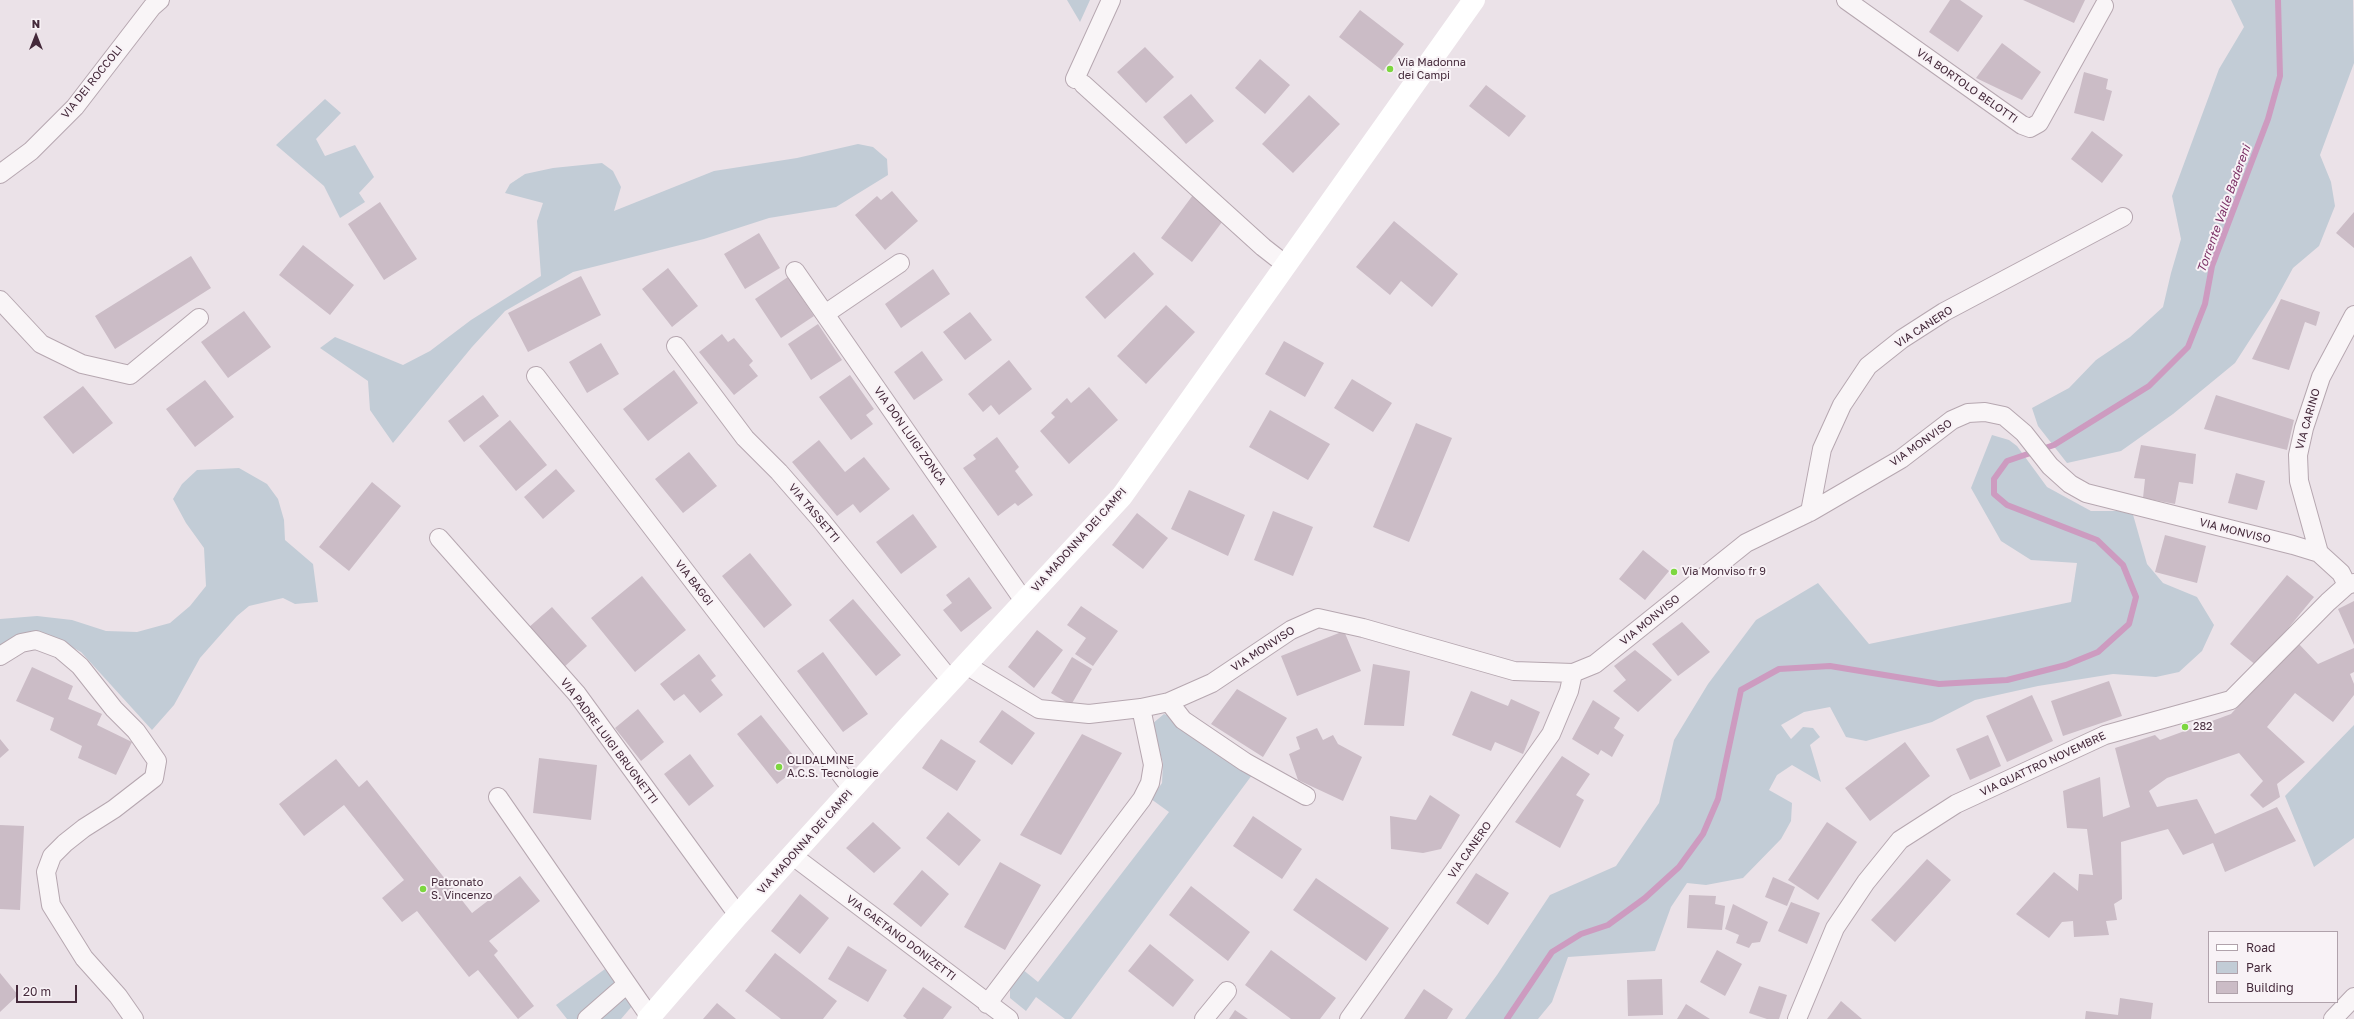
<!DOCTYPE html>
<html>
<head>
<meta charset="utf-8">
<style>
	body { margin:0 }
	#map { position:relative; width:2354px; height:1019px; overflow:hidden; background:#ebe2e8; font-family:"Golos Text",sans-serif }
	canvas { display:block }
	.legend { position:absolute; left:2208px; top:931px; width:130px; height:72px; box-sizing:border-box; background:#f8f2f6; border:1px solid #b0a2ab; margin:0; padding:5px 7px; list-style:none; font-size:12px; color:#44293a }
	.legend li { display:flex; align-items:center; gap:8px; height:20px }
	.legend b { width:20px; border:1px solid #b0a2ab }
	.north { position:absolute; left:16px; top:16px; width:40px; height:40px; -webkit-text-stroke:3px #f8f2f6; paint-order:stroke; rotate:0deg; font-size:11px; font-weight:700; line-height:16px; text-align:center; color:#44293a }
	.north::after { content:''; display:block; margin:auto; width:14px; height:18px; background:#44293a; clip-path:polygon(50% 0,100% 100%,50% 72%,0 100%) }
	.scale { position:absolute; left:16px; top:985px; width:61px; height:18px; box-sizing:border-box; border:2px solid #44293a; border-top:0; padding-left:5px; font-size:12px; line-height:14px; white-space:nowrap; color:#44293a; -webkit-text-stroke:3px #f8f2f6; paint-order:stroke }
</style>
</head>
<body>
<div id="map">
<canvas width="2354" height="1019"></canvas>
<ul class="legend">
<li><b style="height:5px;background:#fff"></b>Road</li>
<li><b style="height:11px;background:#c2ccd6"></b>Park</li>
<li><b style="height:11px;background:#cbbcc6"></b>Building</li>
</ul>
<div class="north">N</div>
<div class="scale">20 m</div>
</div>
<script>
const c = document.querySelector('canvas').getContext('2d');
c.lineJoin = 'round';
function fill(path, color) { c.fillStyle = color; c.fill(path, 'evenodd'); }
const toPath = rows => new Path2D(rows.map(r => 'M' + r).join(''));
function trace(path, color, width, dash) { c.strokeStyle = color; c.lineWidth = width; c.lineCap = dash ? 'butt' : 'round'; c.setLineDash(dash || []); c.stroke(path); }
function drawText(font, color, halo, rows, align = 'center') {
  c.font = font + ' "Golos Text",sans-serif'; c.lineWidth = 4; c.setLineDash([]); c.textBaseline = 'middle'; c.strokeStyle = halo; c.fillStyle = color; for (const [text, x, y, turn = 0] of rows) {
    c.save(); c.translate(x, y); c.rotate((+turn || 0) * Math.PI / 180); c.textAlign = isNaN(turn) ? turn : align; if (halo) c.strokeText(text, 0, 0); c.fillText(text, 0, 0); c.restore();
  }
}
const green = toPath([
	[1067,0,1090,0,1080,22],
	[2231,0,2353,0,2354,63,2320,155,2331,182,2335,206,2319,246,2293,268,2275,301,2235,363,2173,414,2121,451,2067,463,2038,426,2032,408,2069,388,2096,360,2130,337,2163,307,2171,273,2181,239,2172,196,2219,69,2244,27],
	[325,99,341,113,316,139,325,156,355,145,374,177,359,193,365,202,340,218,324,186,276,145],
	[858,144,873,147,887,159,888,175,836,207,769,218,704,239,573,272,505,311,472,347,393,443,370,410,368,381,320,348,335,337,403,365,430,351,471,320,541,276,537,221,543,203,505,193,510,184,525,174,553,168,602,163,613,171,621,187,614,211,714,171,797,158],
	[1992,435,2009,440,2017,446,2047,487,2091,511,2132,511,2147,564,2163,583,2197,597,2214,625,2202,651,2179,672,2156,677,2113,674,2038,686,1975,700,1932,722,1866,741,1846,737,1830,707,1804,712,1781,725,1791,739,1803,727,1813,728,1820,737,1810,745,1821,782,1792,765,1777,775,1769,790,1792,803,1791,821,1781,839,1743,878,1706,885,1687,883,1671,907,1655,951,1568,957,1552,1002,1538,1019,1465,1019,1497,975,1550,895,1616,866,1659,803,1674,740,1708,684,1756,620,1818,583,1869,644,2071,602,2077,563,2031,560,2001,541,1971,488],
	[239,468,267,484,278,499,284,520,285,540,313,564,318,602,295,604,283,598,249,606,237,616,200,658,174,705,152,730,81,652,51,636,16,636,0,649,0,619,37,616,72,620,106,631,137,632,170,623,190,606,206,586,204,548,186,523,173,499,182,484,197,470],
	[1164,714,1174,718,1255,771,1071,1019,1065,1019,1036,997,1026,1011,1010,998,1010,987,1022,969,1038,982,1169,812,1151,799,1162,783,1163,763,1152,724],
	[2354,725,2354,838,2314,867,2285,796],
	[605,969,633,1005,621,1019,567,1019,556,1005]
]);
const stream = toPath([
	[1507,1019,1552,952,1581,934,1608,925,1645,898,1679,867,1703,834,1718,799,1741,690,1779,669,1830,666,1939,684,2007,680,2066,665,2098,652,2129,624,2136,597,2123,565,2097,540,2007,505,1994,494,1994,479,2007,461,2054,445,2149,386,2188,347,2205,304,2212,266,2268,119,2280,76,2278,0]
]);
const building = toPath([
	[1950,0,1960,0,1983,16,1958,52,1929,32],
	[2023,0,2085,0,2074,23],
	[1360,10,1404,44,1383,71,1339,37],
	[2002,43,2041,72,2022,100,1976,78],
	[1145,47,1174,77,1146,103,1117,72],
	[1260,59,1290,85,1265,114,1235,88],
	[2084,72,2108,79,2106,89,2112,91,2104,121,2074,113],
	[1486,85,1526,116,1509,137,1469,106],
	[1191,94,1214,121,1186,144,1163,117],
	[1309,95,1340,124,1293,173,1262,144],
	[2092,131,2123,155,2102,183,2071,159],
	[892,191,918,221,885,250,855,215,877,196,881,200],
	[1193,195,1225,218,1192,262,1161,238],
	[380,202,417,259,384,280,348,224],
	[2354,212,2354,248,2336,233],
	[1394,221,1458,274,1432,307,1401,281,1390,295,1356,267],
	[759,233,780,268,745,289,724,254],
	[303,245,354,285,330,315,279,275],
	[1134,252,1154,274,1105,319,1085,297],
	[191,256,211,288,115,349,95,316],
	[668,268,698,306,672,327,642,289],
	[933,269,950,294,901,328,885,304],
	[581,276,601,315,528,352,508,313],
	[788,277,814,316,781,338,755,299],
	[2281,299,2320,312,2316,326,2305,322,2289,370,2252,359],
	[1166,305,1195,332,1146,384,1117,356],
	[244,311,271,347,228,378,201,342],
	[970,312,992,340,965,360,943,332],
	[818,324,842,360,811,380,788,344],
	[722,334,728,342,734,338,753,361,749,365,758,376,734,395,699,352],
	[1284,341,1324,363,1305,397,1265,374],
	[601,343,619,374,587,393,569,362],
	[922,351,943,380,914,400,894,372],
	[1009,360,1032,389,999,415,991,405,983,412,968,394],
	[674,370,698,403,648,441,623,409],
	[850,375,874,409,866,415,873,424,851,440,819,397],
	[1352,379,1392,403,1373,432,1334,408],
	[205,380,234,417,195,447,166,409],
	[83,386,113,423,73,454,43,417],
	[1089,387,1118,420,1069,464,1040,431,1055,417,1051,413,1067,398,1071,403],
	[483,395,499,416,464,442,448,421],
	[2216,395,2294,420,2287,450,2204,429],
	[1270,410,1330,444,1308,480,1249,447],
	[510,420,547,465,516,491,479,446],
	[1416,423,1452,438,1409,542,1373,527],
	[997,437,1019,467,1015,471,1033,495,1018,506,1015,503,998,516,963,468,976,459,973,455],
	[819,440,845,472,864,457,890,489,860,513,853,504,837,516,792,462],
	[2141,445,2196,454,2193,484,2179,482,2175,504,2143,498,2145,479,2134,478],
	[689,452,717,486,683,513,655,479],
	[556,469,575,491,543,519,524,497],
	[2236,473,2265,481,2257,510,2228,503],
	[372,482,401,506,349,571,319,547],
	[1189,490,1245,515,1228,556,1171,529],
	[1273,511,1313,527,1293,576,1254,560],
	[1137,513,1168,538,1143,569,1112,545],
	[913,514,937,547,901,574,876,542],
	[2165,535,2206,546,2197,583,2155,572],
	[1643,550,1669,571,1645,600,1619,579],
	[750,553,792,605,764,628,722,576],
	[2287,575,2314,597,2257,666,2230,644],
	[642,576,686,630,635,672,591,618],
	[969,577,992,608,961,632,943,610,952,603,946,595],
	[853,599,901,655,876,676,829,620],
	[2354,601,2354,645,2338,609],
	[1081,606,1118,631,1093,666,1075,654,1086,638,1067,625],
	[552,607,587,646,563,668,528,628],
	[1682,622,1710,652,1678,676,1652,644],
	[1037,630,1063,650,1034,688,1008,667],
	[1344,631,1361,671,1297,696,1281,656],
	[2297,642,2318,664,2354,648,2354,672,2350,674,2354,684,2354,695,2333,722,2295,693,2267,727,2305,762,2277,784,2280,797,2263,808,2250,795,2263,781,2239,753,2167,778,2149,791,2157,807,2197,799,2215,834,2277,807,2296,841,2225,872,2213,843,2183,855,2168,829,2121,842,2122,899,2114,904,2117,920,2106,921,2109,935,2074,937,2073,921,2062,922,2049,938,2016,914,2054,872,2078,891,2079,874,2093,875,2087,829,2067,828,2063,791,2100,777,2103,817,2130,807,2115,748,2155,735,2160,740,2231,714],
	[1635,650,1672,680,1638,712,1613,691,1626,680,1614,666],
	[823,652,868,714,843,732,797,671],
	[699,654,716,676,711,680,723,695,700,713,684,694,674,701,660,684],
	[1072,657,1092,669,1071,705,1051,693],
	[1373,664,1410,671,1404,726,1364,725],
	[32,667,73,686,68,699,102,714,97,725,132,742,116,775,78,758,82,746,50,730,54,718,16,701],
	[2109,681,2122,716,2063,736,2051,701],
	[1237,689,1287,718,1263,757,1211,724],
	[1471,691,1508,706,1511,699,1540,712,1523,754,1495,742,1491,751,1452,735],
	[2032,695,2053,741,2007,762,1986,716],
	[1593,700,1620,718,1614,728,1624,735,1612,757,1601,750,1598,755,1572,739],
	[638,709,664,742,641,761,615,728],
	[1002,710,1035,733,1012,765,979,742],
	[761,715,801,765,777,784,737,734],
	[1317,728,1323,740,1333,735,1338,744,1362,757,1343,801,1298,780,1289,754,1300,749,1296,737],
	[1082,734,1122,753,1061,855,1020,835],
	[1988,735,2001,766,1970,780,1956,749],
	[0,739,9,750,0,758],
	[941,739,976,761,957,791,922,768],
	[1905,742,1930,776,1870,821,1845,788],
	[690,754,714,786,689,806,664,774],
	[1562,756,1590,774,1576,795,1584,800,1560,848,1515,822],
	[539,758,597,765,591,820,533,813],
	[336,759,359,787,367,780,472,913,520,876,540,901,489,941,498,951,494,955,534,1006,518,1019,478,970,469,977,417,911,402,922,382,898,404,880,344,805,304,836,279,804],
	[1430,795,1460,815,1441,849,1423,853,1391,849,1390,816,1416,820],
	[948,812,981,840,959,866,926,838],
	[1253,816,1302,849,1282,879,1233,846],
	[873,822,901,848,874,873,846,848],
	[1827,822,1857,842,1818,900,1788,880],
	[0,825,24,826,20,910,0,909],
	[1927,859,1951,880,1895,942,1871,920],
	[1000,862,1041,885,1005,950,964,927],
	[922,870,949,894,921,927,893,904],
	[1476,873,1509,893,1488,925,1456,903],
	[1773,877,1795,887,1787,906,1765,897],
	[1316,878,1389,928,1366,961,1293,910],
	[1191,886,1250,932,1228,961,1169,915],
	[800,894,829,918,800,954,771,931],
	[1689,895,1716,896,1715,904,1725,906,1722,930,1687,928],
	[1791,902,1820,913,1807,944,1778,931],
	[1733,904,1768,922,1760,942,1752,943,1749,948,1736,943,1739,935,1725,929],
	[1150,944,1194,980,1173,1007,1128,971],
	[848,946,887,970,868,1002,828,979],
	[1271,950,1336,998,1320,1019,1291,1019,1245,985],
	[1717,950,1742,964,1725,996,1700,982],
	[775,953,837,1001,823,1019,781,1019,745,991],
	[0,973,18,995,0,1012],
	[1662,979,1663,1015,1628,1016,1627,980],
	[1759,986,1787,995,1779,1019,1767,1019,1749,1013],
	[923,987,952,1007,943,1019,907,1019,903,1016],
	[1424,989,1453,1009,1447,1019,1404,1019],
	[2120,998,2153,1003,2151,1019,2085,1019,2086,1011,2118,1015],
	[1841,1001,1862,1019,1827,1019],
	[717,1003,736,1019,703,1019],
	[1686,1004,1710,1019,1677,1019],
	[1235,1010,1248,1019,1229,1019]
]);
const street = toPath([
	[1846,0,2022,125,2030,128,2039,123,2104,6],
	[1075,79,1111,0],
	[1083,84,1263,247,1286,265],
	[0,174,31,151,75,107,152,7,160,0],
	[795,271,1024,601],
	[0,300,41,344,82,364,130,375,199,318],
	[825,314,900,263],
	[676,346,745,438,779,472,820,519,951,681],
	[536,376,852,789],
	[1810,512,1822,449,1842,405,1868,366,1902,339,1944,312,2123,217],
	[439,538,577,694,738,915],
	[2319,553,2299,481,2298,455,2304,428,2321,377,2354,315],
	[0,656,21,643,36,640,60,649,80,666,114,709,136,731,157,761,154,778,114,809,84,828,65,843,52,856,46,872,51,905,84,958,118,996,134,1019],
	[966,665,1039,709,1089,714,1141,708,1169,702,1212,683,1291,630,1318,618,1363,628,1514,671,1573,673,1595,664,1746,543,1810,512,1901,459,1952,420,1968,413,1985,412,2004,416,2024,433,2050,466,2070,484,2086,493,2293,545,2319,553,2341,573,2347,585],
	[1169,702,1183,720,1245,762,1306,796],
	[498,797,650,1017],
	[793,856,1009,1019],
	[987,1004,1142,799,1150,783,1153,765,1141,708],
	[587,1019,627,984],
	[1204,1019,1227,991],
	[1349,1019,1551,734,1569,691,1573,673],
	[1797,1019,1835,928,1866,882,1900,840,1956,804,2105,735,2231,700,2328,602,2347,585,2354,583],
	[2333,1019,2354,997]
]);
const secondary = toPath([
	[648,1019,738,915,910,725,1122,496,1474,0]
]);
const markers = [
	[1390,69,4,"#7dd740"],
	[1674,572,4,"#7dd740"],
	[2185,727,4,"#7dd740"],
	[779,767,4,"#7dd740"],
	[423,889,4,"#7dd740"]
];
const poiNames = [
	["Via Madonna",1398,63],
	["dei Campi",1398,76],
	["Via Monviso fr 9",1682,572],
	["282",2193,727],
	["OLIDALMINE",787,761],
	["A.C.S. Tecnologie",787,774],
	["Patronato",431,883],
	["S. Vincenzo",431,896]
];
const streetNames = [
	["VIA DEI ROCCOLI",92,82,-51],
	["VIA BORTOLO BELOTTI",1967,86,35],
	["VIA CANERO",1924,327,-33],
	["VIA CARINO",2308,419,-74],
	["VIA DON LUIGI ZONCA",910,436,55],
	["VIA MONVISO",1921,443,-35],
	["VIA TASSETTI",814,513,50],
	["VIA MONVISO",2235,531,14],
	["VIA MADONNA DEI CAMPI",1079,540,-48],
	["VIA BAGGI",694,583,52],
	["VIA MONVISO",1650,620,-39],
	["VIA MONVISO",1263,649,-33],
	["VIA PADRE LUIGI BRUGNETTI",609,741,53],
	["VIA QUATTRO NOVEMBRE",2043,764,-25],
	["VIA MADONNA DEI CAMPI",805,842,-48],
	["VIA CANERO",1470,850,-55],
	["VIA GAETANO DONIZETTI",901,938,37]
];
const waterNames = [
	["Torrente Valle Badereni",2224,209,-70]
];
fill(green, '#c2ccd6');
trace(stream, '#cd9bc0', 6);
fill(building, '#cbbcc6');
trace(street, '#b6a7b0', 20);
trace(street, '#f9f5f7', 18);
trace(secondary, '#fff', 22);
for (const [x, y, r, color] of markers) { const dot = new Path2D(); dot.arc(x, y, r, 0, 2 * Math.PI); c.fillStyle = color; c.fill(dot); trace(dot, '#f8f2f6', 1.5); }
drawText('11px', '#44293a', '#f8f2f6', poiNames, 'left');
drawText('11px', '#44293a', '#f8f2f6', streetNames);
drawText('italic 12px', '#7b3065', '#f8f2f6', waterNames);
</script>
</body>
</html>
